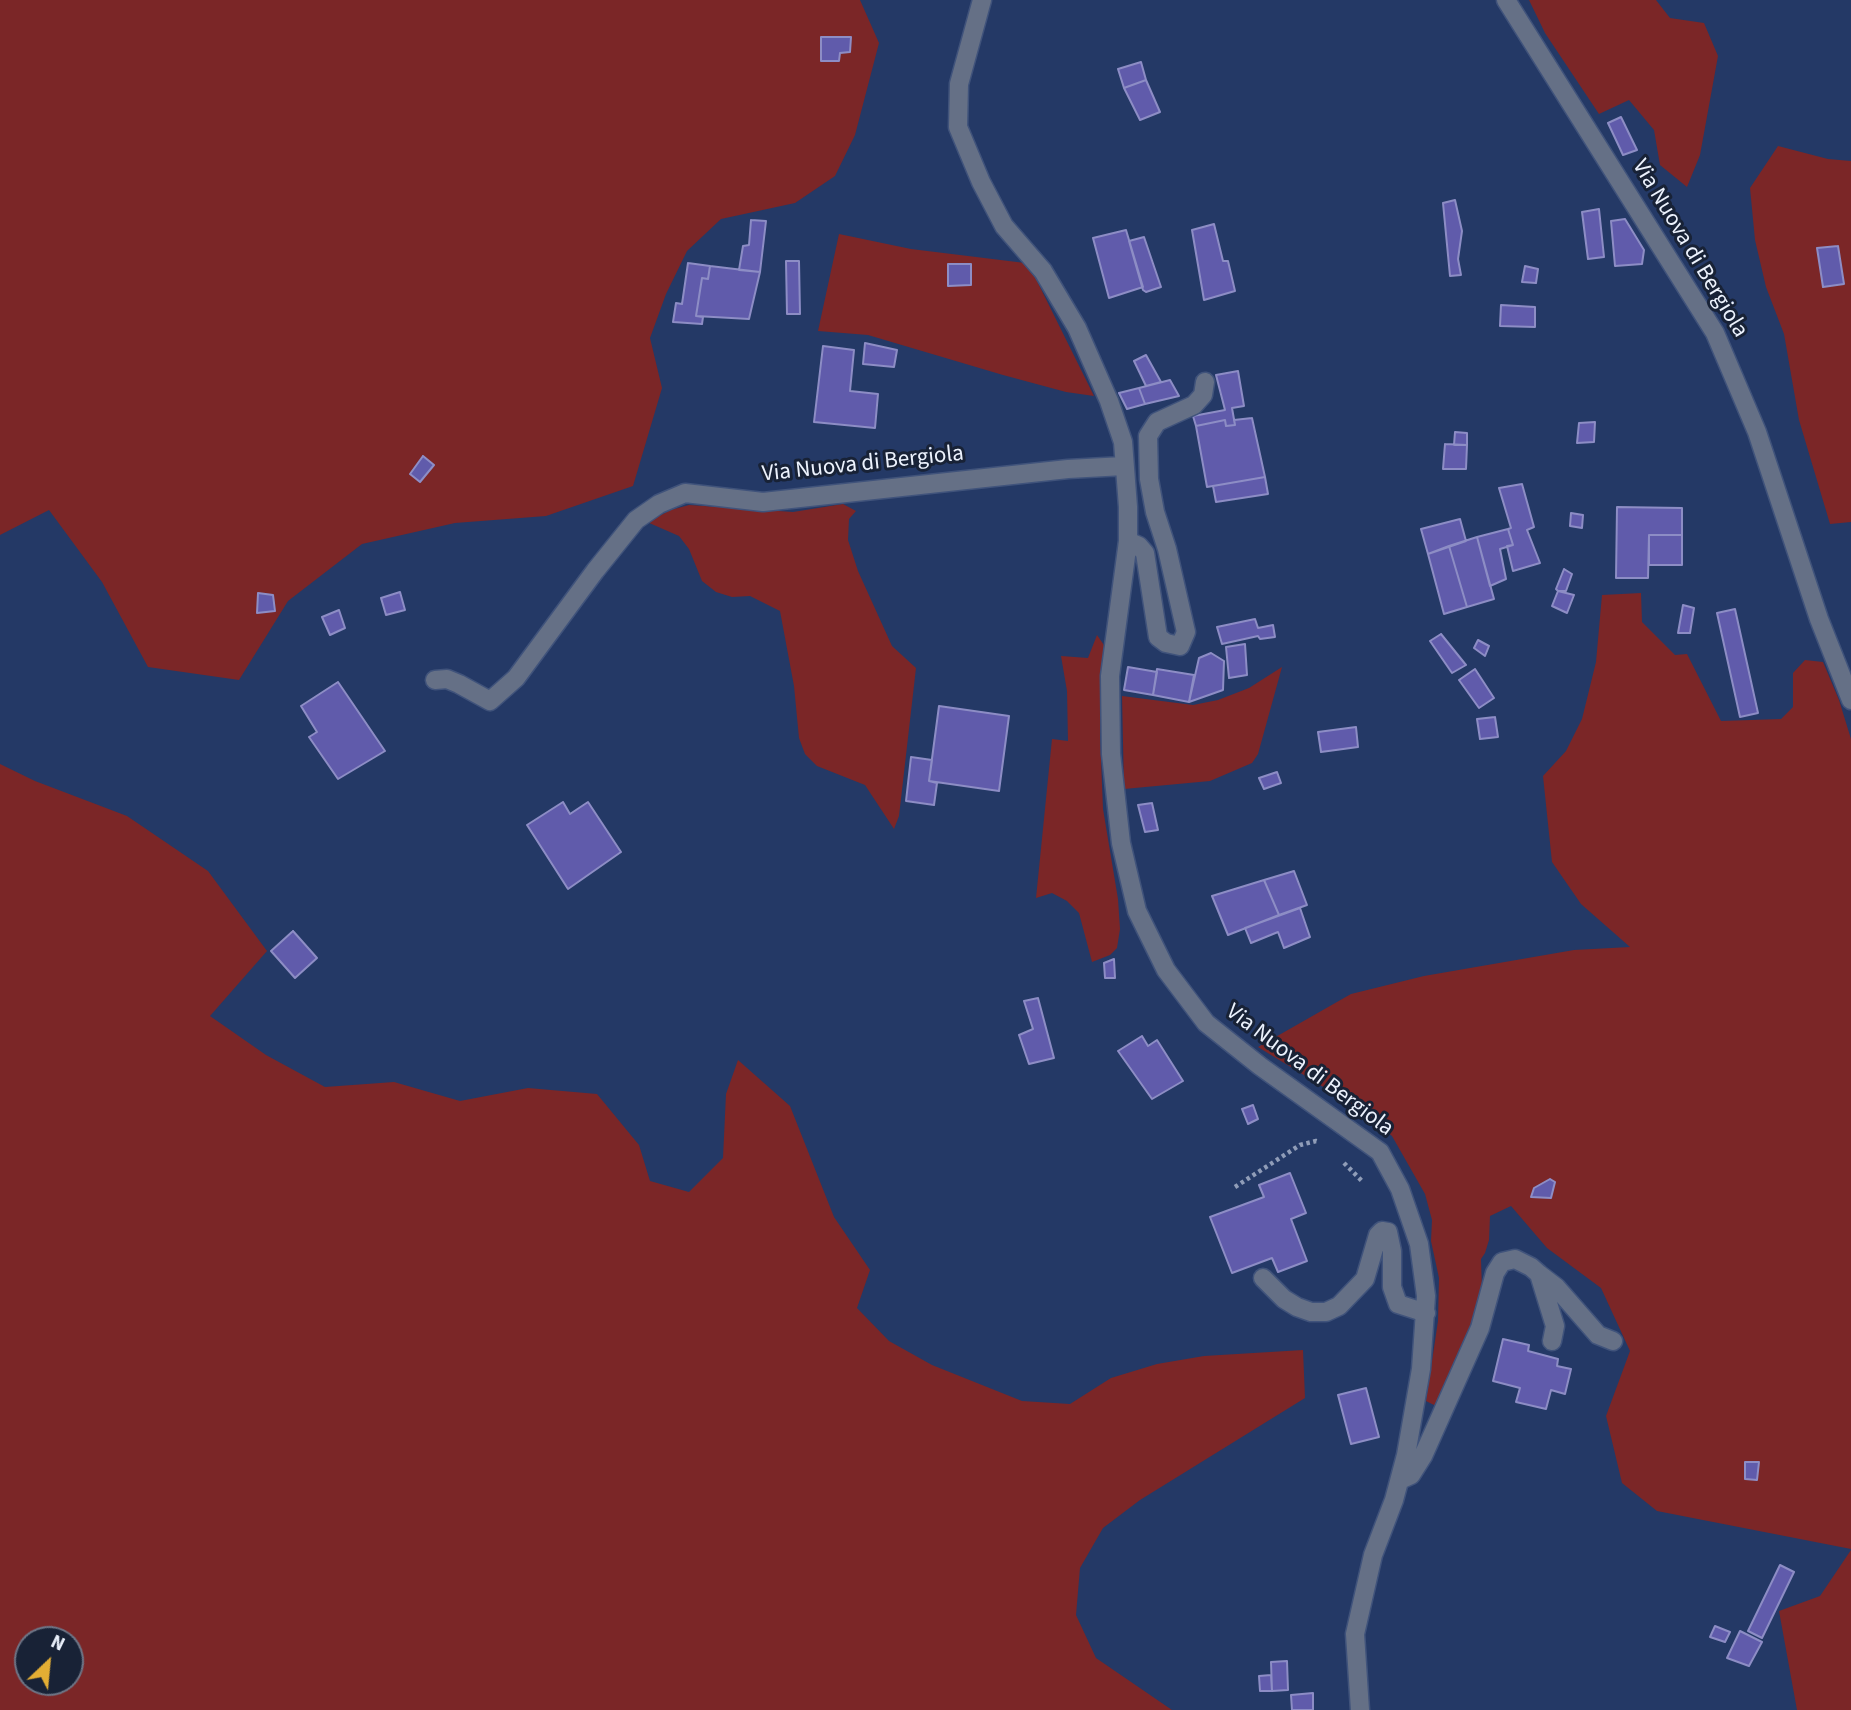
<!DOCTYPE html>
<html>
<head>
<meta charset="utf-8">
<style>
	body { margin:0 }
	#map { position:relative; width:1851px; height:1710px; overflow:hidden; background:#243966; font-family:"Source Sans 3",sans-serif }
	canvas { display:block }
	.north { position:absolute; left:14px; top:1626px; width:70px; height:70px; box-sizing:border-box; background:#182236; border:2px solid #6d7586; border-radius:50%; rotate:26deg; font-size:19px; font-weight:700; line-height:28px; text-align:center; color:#ecf2fd }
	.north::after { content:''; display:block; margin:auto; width:24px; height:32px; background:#e3ae34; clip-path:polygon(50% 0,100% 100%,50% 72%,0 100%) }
</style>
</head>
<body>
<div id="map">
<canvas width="1851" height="1710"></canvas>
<div class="north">N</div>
</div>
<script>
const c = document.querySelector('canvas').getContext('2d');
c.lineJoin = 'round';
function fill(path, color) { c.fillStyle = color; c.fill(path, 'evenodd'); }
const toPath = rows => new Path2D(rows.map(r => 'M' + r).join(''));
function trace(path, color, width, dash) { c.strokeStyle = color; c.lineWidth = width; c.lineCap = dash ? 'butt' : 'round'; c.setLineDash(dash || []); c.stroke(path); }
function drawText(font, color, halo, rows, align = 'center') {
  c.font = font + ' "Source Sans 3",sans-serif'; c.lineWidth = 6; c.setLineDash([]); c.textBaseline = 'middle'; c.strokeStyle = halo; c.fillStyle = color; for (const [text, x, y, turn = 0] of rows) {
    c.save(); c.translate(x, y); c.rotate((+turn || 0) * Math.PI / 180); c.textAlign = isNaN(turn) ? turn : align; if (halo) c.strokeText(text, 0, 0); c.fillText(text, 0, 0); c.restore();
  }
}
const green = toPath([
	[0,0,860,0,879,43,855,135,835,176,795,203,721,219,687,251,666,294,650,338,662,388,633,486,546,516,455,523,362,544,288,601,239,680,148,667,102,582,49,510,0,535],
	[1529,0,1656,0,1670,18,1704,23,1718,56,1700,155,1687,187,1660,165,1654,130,1629,100,1599,114,1545,33],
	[1778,146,1828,159,1851,161,1851,522,1830,524,1799,420,1784,334,1766,287,1755,240,1750,188],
	[839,234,911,249,1025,263,1035,277,1094,396,1066,392,1003,375,868,335,818,331],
	[843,504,856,511,849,519,848,540,858,571,887,635,892,646,916,668,899,816,894,829,865,785,817,766,805,754,799,738,794,686,780,611,750,596,732,597,716,592,702,581,689,549,679,536,647,522,671,510,689,505,793,512],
	[1641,593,1642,622,1675,655,1687,654,1721,721,1781,719,1793,707,1793,673,1805,660,1823,662,1839,700,1851,739,1851,1549,1657,1511,1622,1483,1606,1416,1630,1351,1601,1288,1547,1248,1511,1206,1490,1216,1489,1240,1485,1253,1481,1259,1482,1292,1478,1308,1440,1402,1434,1405,1426,1401,1438,1321,1439,1278,1431,1241,1432,1220,1425,1194,1392,1136,1361,1110,1258,1047,1351,994,1424,976,1574,950,1630,947,1581,904,1552,862,1543,776,1566,751,1582,719,1596,662,1602,595],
	[1097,635,1106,648,1102,677,1100,736,1103,809,1118,899,1120,929,1117,948,1110,955,1092,962,1079,913,1067,901,1052,893,1036,898,1052,739,1068,741,1067,691,1061,656,1088,658],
	[1282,667,1258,754,1252,763,1210,781,1124,789,1122,696,1193,705,1218,700,1249,688],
	[0,764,35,781,127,816,208,871,267,951,210,1016,266,1055,325,1087,394,1082,460,1101,528,1088,597,1094,639,1145,650,1181,689,1192,723,1158,726,1094,738,1060,790,1106,834,1217,870,1270,857,1308,889,1341,932,1365,1022,1401,1070,1404,1111,1378,1157,1364,1204,1356,1303,1350,1305,1398,1140,1500,1103,1528,1080,1568,1076,1615,1096,1658,1172,1710,0,1710],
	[28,1640,70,1640,70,1682,28,1682],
	[1851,1550,1851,1710,1797,1710,1779,1611,1820,1596]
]);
const building = toPath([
	[821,37,851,37,850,52,840,53,839,61,821,61,821,37],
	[1141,62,1146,80,1124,88,1118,69,1141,62],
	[1146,80,1160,112,1140,120,1124,88,1146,80],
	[1621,117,1637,150,1623,155,1608,123,1621,117],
	[1455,200,1462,231,1458,259,1461,275,1450,276,1443,203,1455,200],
	[1599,209,1604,257,1588,259,1582,212,1599,209],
	[1625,219,1644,250,1642,264,1615,266,1611,221,1625,219],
	[751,220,766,221,760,272,739,270,743,246,749,245,751,220],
	[1214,224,1223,261,1228,261,1235,291,1204,300,1192,230,1214,224],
	[1126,230,1143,287,1109,298,1093,238,1126,230],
	[1144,237,1161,287,1146,292,1143,290,1129,241,1144,237],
	[1838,246,1844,284,1823,287,1817,248,1838,246],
	[786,261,799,261,800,314,787,314,786,261],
	[688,263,710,266,708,279,702,278,696,316,703,317,702,324,673,322,676,303,682,304,688,263],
	[948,264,971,264,971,285,948,286,948,264],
	[710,266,760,272,749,319,696,316,702,278,708,279,710,266],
	[1525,266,1538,269,1536,283,1522,282,1525,266],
	[1501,305,1535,307,1535,327,1500,326,1501,305],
	[865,343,897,350,894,367,863,364,865,343],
	[823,346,854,350,850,391,878,394,875,428,814,422,823,346],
	[1146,355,1161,382,1146,386,1134,361,1146,355],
	[1238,371,1244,406,1232,408,1235,425,1226,426,1225,420,1196,426,1193,416,1225,410,1216,375,1238,371],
	[1170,380,1179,396,1145,404,1139,388,1170,380],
	[1139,388,1145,404,1127,409,1119,393,1139,388],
	[1252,418,1265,477,1207,487,1196,426,1225,420,1226,426,1235,425,1234,420,1252,418],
	[1595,422,1594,442,1577,443,1579,423,1595,422],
	[1455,432,1467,433,1467,445,1454,445,1455,432],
	[1445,444,1467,445,1466,469,1443,469,1445,444],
	[423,456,434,465,420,482,410,474,423,456],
	[1265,477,1268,494,1216,502,1213,486,1265,477],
	[1522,484,1534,527,1527,530,1540,563,1513,571,1507,546,1513,545,1508,529,1511,528,1499,488,1522,484],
	[1617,507,1682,508,1682,535,1649,535,1648,578,1616,578,1617,507],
	[1571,513,1583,515,1582,528,1570,526,1571,513],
	[1460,519,1466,541,1428,554,1421,529,1460,519],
	[1508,529,1513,545,1500,549,1506,579,1490,586,1477,537,1508,529],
	[1649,535,1682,535,1682,565,1649,565,1649,535],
	[1477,537,1494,599,1467,607,1449,546,1477,537],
	[1449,546,1467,607,1444,614,1428,554,1449,546],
	[1564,569,1572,574,1566,591,1558,591,1556,589,1564,569],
	[1558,591,1574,595,1567,613,1552,606,1558,591],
	[400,592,405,610,386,615,381,598,400,592],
	[258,593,273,595,275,611,257,613,258,593],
	[1683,605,1694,608,1690,633,1678,633,1683,605],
	[1735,609,1758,713,1740,717,1717,613,1735,609],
	[339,610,345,628,330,635,322,617,339,610],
	[1255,619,1258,628,1273,625,1275,637,1260,639,1258,636,1222,644,1217,627,1255,619],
	[1441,634,1466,665,1452,673,1430,641,1441,634],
	[1478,640,1489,646,1485,656,1474,648,1478,640],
	[1245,644,1247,675,1229,678,1226,647,1245,644],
	[1211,653,1224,661,1223,690,1189,702,1199,658,1211,653],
	[1128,667,1157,672,1153,695,1124,690,1128,667],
	[1157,669,1194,675,1189,702,1153,695,1157,669],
	[1475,669,1494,698,1479,708,1459,680,1475,669],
	[338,682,385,751,338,779,309,737,317,732,301,706,338,682],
	[939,706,1009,716,999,791,929,781,939,706],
	[1495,717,1498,737,1480,739,1477,719,1495,717],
	[1356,727,1358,747,1321,752,1318,732,1356,727],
	[911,757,932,760,929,781,937,783,934,805,906,801,911,757],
	[1277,772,1281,783,1264,789,1259,778,1277,772],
	[563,802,570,814,588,802,621,852,568,889,527,825,563,802],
	[1152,803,1158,830,1145,832,1138,805,1152,803],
	[1294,871,1307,905,1279,915,1264,880,1294,871],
	[1264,880,1279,915,1228,935,1212,896,1264,880],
	[1300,908,1310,937,1284,948,1278,932,1251,943,1245,928,1300,908],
	[293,931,317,958,295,978,271,951,293,931],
	[1114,959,1115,978,1105,978,1104,963,1114,959],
	[1038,998,1054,1058,1029,1064,1019,1035,1033,1029,1024,1001,1038,998],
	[1142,1036,1148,1046,1157,1040,1183,1081,1152,1099,1118,1051,1142,1036],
	[1253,1105,1258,1119,1248,1124,1242,1109,1253,1105],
	[1290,1173,1306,1213,1291,1219,1307,1261,1278,1272,1272,1258,1232,1273,1210,1217,1264,1197,1259,1185,1290,1173],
	[1550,1179,1555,1182,1551,1198,1531,1197,1534,1188,1550,1179],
	[1503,1339,1529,1345,1528,1351,1558,1359,1557,1366,1571,1369,1565,1394,1551,1390,1546,1409,1516,1402,1520,1388,1493,1381,1503,1339],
	[1366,1388,1379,1437,1351,1444,1338,1395,1366,1388],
	[1745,1462,1759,1462,1757,1480,1745,1479,1745,1462],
	[1780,1565,1794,1572,1762,1638,1748,1631,1780,1565],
	[1715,1626,1730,1632,1725,1642,1710,1637,1715,1626],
	[1740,1631,1762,1642,1749,1666,1727,1658,1740,1631],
	[1287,1661,1288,1690,1272,1691,1271,1662,1287,1661],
	[1271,1675,1272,1691,1260,1691,1259,1676,1271,1675],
	[1313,1693,1313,1710,1292,1710,1291,1695,1313,1693]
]);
const path = toPath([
	[1344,1163,1363,1182],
	[1235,1187,1300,1145,1316,1141,1319,1142]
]);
const minor = toPath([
	[982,0,959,84,958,127,981,182,1004,226,1043,271,1077,328,1109,401,1123,442,1128,507,1128,541,1110,676,1111,754,1121,843,1137,911,1166,970,1206,1023,1260,1066,1380,1152,1400,1189,1419,1244,1426,1296,1421,1369,1406,1455,1394,1500,1373,1555,1355,1634,1360,1710],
	[1506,0,1715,333,1757,432,1819,619,1851,700],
	[1128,541,1139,546,1145,553,1158,637,1166,643,1180,646,1186,632,1167,549,1155,512,1149,479,1148,436,1157,422,1194,405,1203,395,1205,382],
	[435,680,447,679,459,684,490,701,516,678,595,571,636,520,659,504,685,493,763,502,1068,469,1124,466],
	[1539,1274,1556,1287,1598,1335,1613,1341],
	[1263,1278,1284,1299,1297,1307,1311,1312,1326,1312,1339,1306,1365,1279,1378,1235,1382,1231,1388,1232,1392,1251,1392,1287,1398,1304,1426,1313],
	[1400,1480,1411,1475,1423,1456,1480,1328,1495,1273,1502,1262,1515,1259,1531,1267,1539,1274,1555,1326,1552,1341]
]);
const streetNames = [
	["Via Nuova di Bergiola",1689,249,59],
	["Via Nuova di Bergiola",863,465,-6],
	["Via Nuova di Bergiola",1309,1071,37]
];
fill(green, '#7b2627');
fill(building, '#605bab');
trace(building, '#8d8dc5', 2);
trace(minor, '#40537b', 21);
trace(path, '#909db8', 4.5, [3.5, 3.5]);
trace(minor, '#657086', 18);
drawText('23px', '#ecf2fd', '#182236', streetNames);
</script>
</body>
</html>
